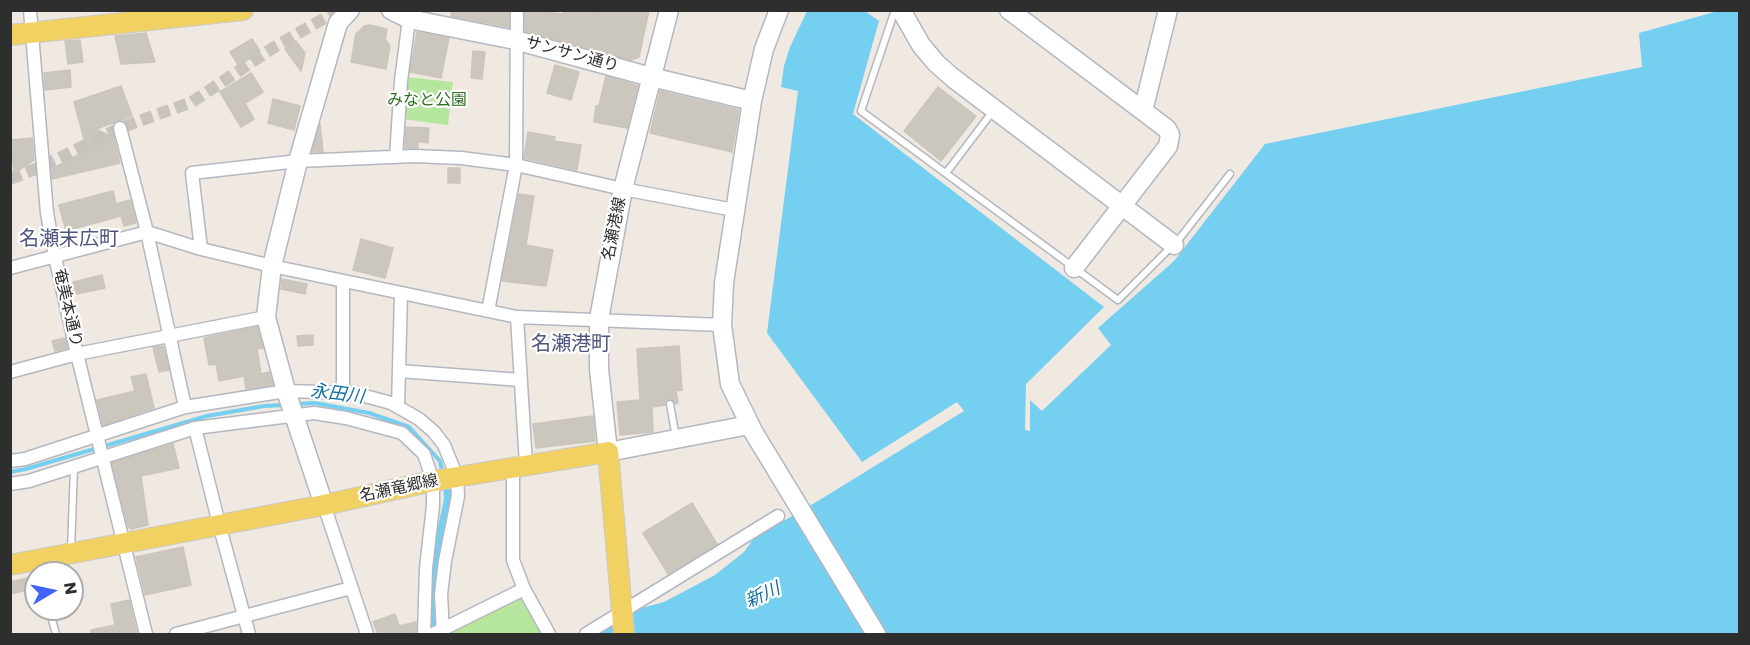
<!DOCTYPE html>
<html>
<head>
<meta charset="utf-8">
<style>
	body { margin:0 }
	#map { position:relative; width:1750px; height:645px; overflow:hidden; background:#efe9e1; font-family:Poppins,sans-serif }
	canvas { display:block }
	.frame { position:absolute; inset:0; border:12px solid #2e2e2e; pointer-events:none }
	.north { position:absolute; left:24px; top:561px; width:60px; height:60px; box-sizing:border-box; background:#fff; border:2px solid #ababab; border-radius:50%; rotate:81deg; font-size:16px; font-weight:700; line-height:24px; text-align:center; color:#2e2e2e }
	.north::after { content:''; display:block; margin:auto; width:21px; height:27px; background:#4264fb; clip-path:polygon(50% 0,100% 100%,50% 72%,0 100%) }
</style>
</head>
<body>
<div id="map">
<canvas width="1750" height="645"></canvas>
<div class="frame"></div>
<div class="north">N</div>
</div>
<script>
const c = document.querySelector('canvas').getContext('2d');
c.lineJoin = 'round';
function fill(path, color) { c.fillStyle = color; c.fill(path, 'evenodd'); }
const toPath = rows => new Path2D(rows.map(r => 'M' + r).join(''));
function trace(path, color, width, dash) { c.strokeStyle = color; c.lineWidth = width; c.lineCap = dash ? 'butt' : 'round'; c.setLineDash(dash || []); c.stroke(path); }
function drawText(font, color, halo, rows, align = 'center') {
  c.font = font + ' Poppins,"Noto Sans JP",sans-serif'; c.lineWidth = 4.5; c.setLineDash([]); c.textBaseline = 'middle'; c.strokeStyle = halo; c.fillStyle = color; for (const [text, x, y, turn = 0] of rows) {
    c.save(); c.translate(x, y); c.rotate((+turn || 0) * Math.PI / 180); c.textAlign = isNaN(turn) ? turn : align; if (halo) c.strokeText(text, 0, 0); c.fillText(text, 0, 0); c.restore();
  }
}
const green = toPath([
	[406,77,453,82,448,125,402,119],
	[521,597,543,634,448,634,451,631]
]);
const water = toPath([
	[807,11,865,11,879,21,853,114,1104,307,1026,384,1025,430,1030,431,1030,400,1042,411,1111,345,1098,328,1174,261,1265,144,1642,67,1639,33,1718,11,1739,11,1739,634,597,634,638,609,664,602,715,575,744,552,754,538,818,501,964,411,957,402,862,462,767,333,798,91,781,87,784,66,790,47],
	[455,482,438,625,427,632,431,560,444,499,443,484]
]);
const stream = toPath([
	[297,404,315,403,369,413,409,427,440,461,443,475],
	[10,472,26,469,207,416,264,406,286,405]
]);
const building = toPath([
	[452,10,509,10,509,27,451,16,452,10],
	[525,10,563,14,564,10,586,10,597,13,597,10,649,10,639,57,631,60,525,31,525,10],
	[370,25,387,29,385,39,390,46,386,69,351,62,356,34,364,26,370,25],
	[417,32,449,38,441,78,410,72,417,32],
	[146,33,155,62,121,64,115,36,146,33],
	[252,39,260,51,239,66,230,52,252,39],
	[80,40,83,62,68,64,65,41,80,40],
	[296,41,305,53,301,71,285,49,296,41],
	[473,51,485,52,482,79,471,78,473,51],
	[555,65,579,72,571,100,547,93,555,65],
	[70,70,71,87,45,90,44,73,70,70],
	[251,73,263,92,245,103,254,119,241,127,220,92,251,73],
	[606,76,638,86,627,128,594,122,596,106,599,106,606,76],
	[121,86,132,116,96,129,114,138,120,163,52,179,52,169,87,150,74,102,121,86],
	[938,87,976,116,941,161,904,131,938,87],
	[660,91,739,110,732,152,650,133,660,91],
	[273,99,300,106,294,130,268,123,273,99],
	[320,124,323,152,312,152,320,124],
	[406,127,429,128,428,143,418,141,418,148,405,148,406,127],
	[528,132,555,137,554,141,581,145,577,170,524,158,528,132],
	[32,138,34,160,14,173,11,140,32,138],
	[448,168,460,168,460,183,448,183,448,168],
	[113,191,116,204,130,200,136,223,124,226,121,216,66,231,59,205,113,191],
	[519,194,534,196,526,245,553,250,546,286,502,281,519,194],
	[361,239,393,248,385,278,353,270,361,239],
	[102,275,105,288,76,294,73,282,102,275],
	[282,279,307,284,305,294,281,289,282,279],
	[257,327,263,348,257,349,261,374,269,372,273,385,246,389,244,376,219,381,216,364,209,365,204,338,257,327],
	[313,335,313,345,298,346,297,336,313,335],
	[65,338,67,348,55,351,52,341,65,338],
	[163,346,169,370,159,372,153,347,163,346],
	[679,346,682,390,676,391,678,403,675,404,670,399,666,400,665,405,652,407,653,432,620,435,617,402,640,400,637,349,679,346],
	[146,374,154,408,103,425,97,400,135,391,131,377,146,374],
	[593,416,595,441,536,448,533,424,593,416],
	[173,444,179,468,141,476,148,525,131,529,128,526,112,463,173,444],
	[692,503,717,544,668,574,643,533,692,503],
	[183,547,191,585,145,595,136,557,183,547],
	[36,576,36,588,10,594,10,582,36,576],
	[129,600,137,634,91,634,91,630,115,625,111,604,129,600],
	[395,614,399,626,416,622,416,634,378,634,373,622,395,614]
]);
const streetTunnel = toPath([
	[10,179,43,166,120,128,192,102,276,46,339,10]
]);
const lane = toPath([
	[895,10,861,111,1118,300,1180,238,1230,174],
	[946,173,993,111],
	[670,404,676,438],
	[71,550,74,467],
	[49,609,56,634]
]);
const street = toPath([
	[30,10,47,213,55,257,77,354,146,634],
	[120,128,147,232,185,407],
	[396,157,401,81,409,19],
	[201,249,192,173,298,161,414,156,461,158,516,165,623,189,734,210],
	[10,268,147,232,201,249,272,266,517,317,722,325],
	[488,311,516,165,517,10],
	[517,317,526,465],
	[399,371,521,380],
	[10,372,77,354,266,317],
	[343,393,343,281],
	[398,407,401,293],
	[195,428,219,524,249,634],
	[10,461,25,459,185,407,286,391,354,393,391,403,419,419,434,432,444,445,457,477,458,496,445,561,441,594,443,634],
	[513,467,513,560,524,589,549,634],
	[10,484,29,481,195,428,314,413,346,418,402,433,424,454,433,481,433,506,426,568,424,634],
	[324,505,367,634],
	[176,634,351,588],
	[433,634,524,589],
	[586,634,778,516]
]);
const secondary = toPath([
	[391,10,409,19,515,40,651,77,752,101],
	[669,10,623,189,599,319,599,369,608,452,749,425],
	[779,10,764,49,752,101,724,283,722,325,730,384,754,433,876,634],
	[901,10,921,45,936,63,953,78,1174,245],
	[1009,10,1167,129,1170,135,1168,146,1074,268],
	[1143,111,1168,10],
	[324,505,286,391,266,317,272,266,298,161,338,23,350,10]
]);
const primary = toPath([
	[10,35,243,10],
	[10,565,324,505,433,481,608,452,624,634]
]);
const streetNames = [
	["サンサン通り",572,55,15],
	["名瀬港線",615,229,-79],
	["奄美本通り",67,308,77],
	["名瀬竜郷線",399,489,-12]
];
const parkNames = [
	["みなと公園",427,101]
];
const waterNames = [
	["永田川",337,395,7],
	["新川",763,596,-24]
];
const quarterNames = [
	["名瀬末広町",69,240],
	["名瀬港町",571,345]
];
fill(green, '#b6e59e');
fill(water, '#75cff0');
trace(stream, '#75cff0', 4);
fill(building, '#cbc7bf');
trace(building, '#cbc5ba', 1.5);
trace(streetTunnel, '#c8c4bd', 12, [12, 6]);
trace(lane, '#b4b7c1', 9);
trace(street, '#b4b7c1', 15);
trace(secondary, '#b4b7c1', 21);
trace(primary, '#c9c9c9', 22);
trace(lane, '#fff', 6);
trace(street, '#fff', 12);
trace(secondary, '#fff', 18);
trace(primary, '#f2d163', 20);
drawText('16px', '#2e2e2e', '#fff', streetNames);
drawText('16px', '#2c6e1b', '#fff', parkNames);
drawText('italic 18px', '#0d6fa3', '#fff', waterNames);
drawText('20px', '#4d5680', '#fff', quarterNames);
</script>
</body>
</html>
